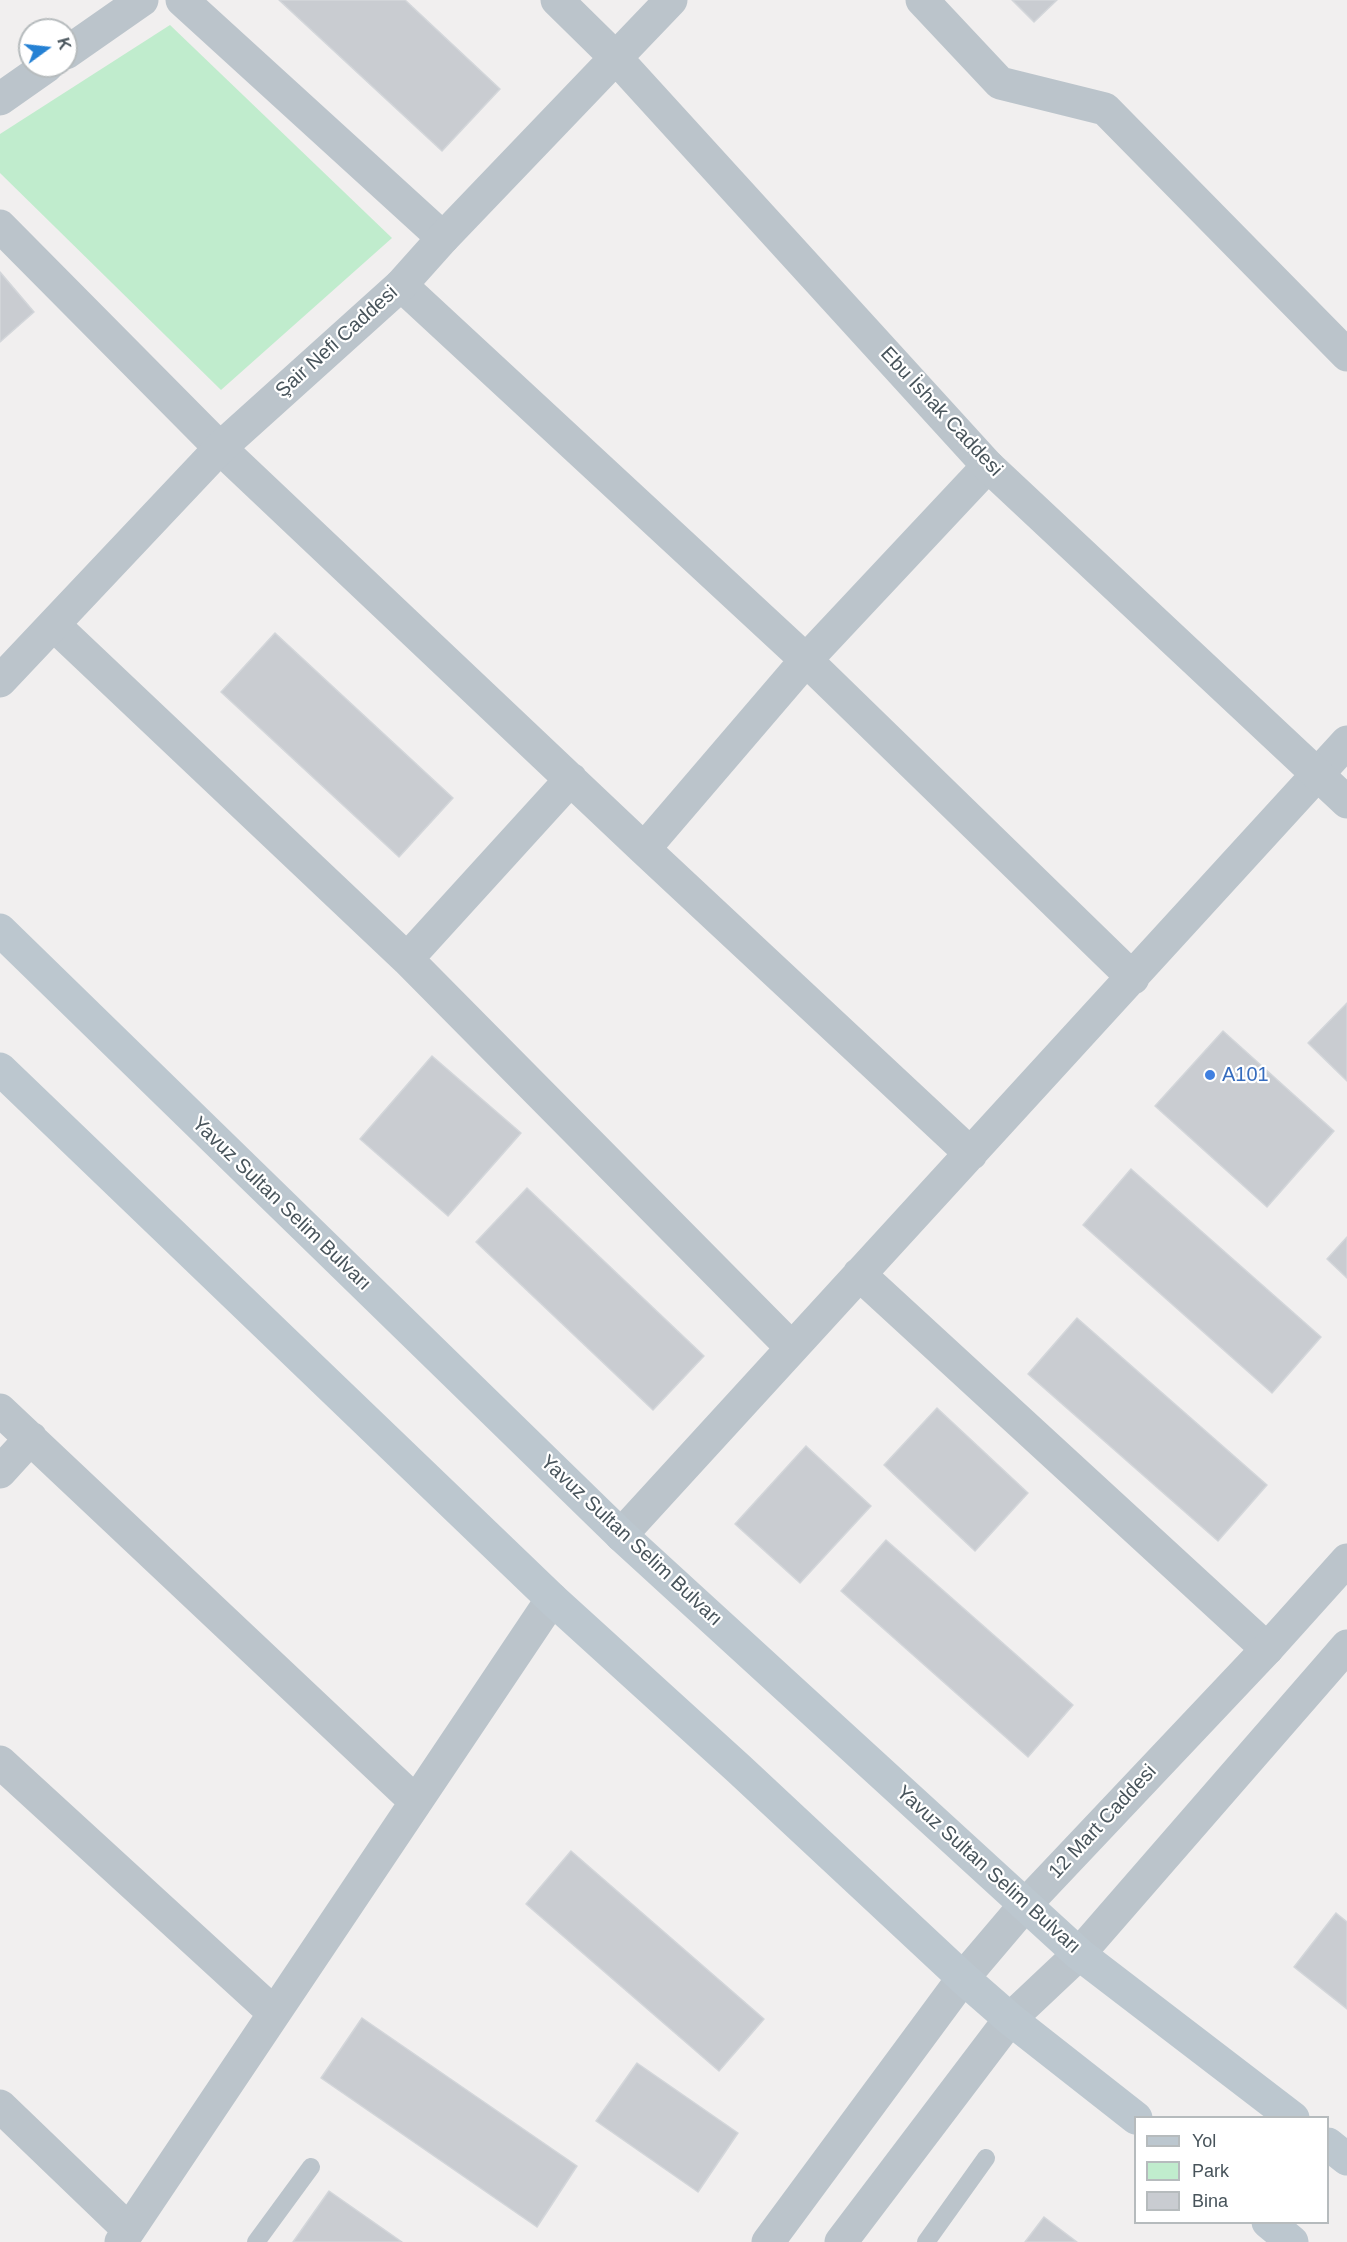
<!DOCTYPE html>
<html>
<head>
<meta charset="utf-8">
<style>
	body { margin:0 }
	#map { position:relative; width:1347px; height:2242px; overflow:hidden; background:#f1efef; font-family:Arial,sans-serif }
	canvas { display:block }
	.legend { position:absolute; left:1134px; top:2116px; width:195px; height:108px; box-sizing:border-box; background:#fff; border:2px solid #b6bbbd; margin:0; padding:8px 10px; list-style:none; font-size:18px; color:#48545b }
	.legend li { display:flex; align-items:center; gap:12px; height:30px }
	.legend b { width:30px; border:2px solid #b6bbbd }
	.north { position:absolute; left:18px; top:18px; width:60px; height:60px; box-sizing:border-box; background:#fff; border:2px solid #b6bbbd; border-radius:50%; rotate:75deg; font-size:16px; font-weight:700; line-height:24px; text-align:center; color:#48545b }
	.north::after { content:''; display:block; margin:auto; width:21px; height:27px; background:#2581d4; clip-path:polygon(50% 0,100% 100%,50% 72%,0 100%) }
</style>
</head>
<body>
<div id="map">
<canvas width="1347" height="2242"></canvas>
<ul class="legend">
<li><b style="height:8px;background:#bcc7cf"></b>Yol</li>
<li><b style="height:16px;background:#c0eccd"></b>Park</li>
<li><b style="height:16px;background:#c9ccd1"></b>Bina</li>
</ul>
<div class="north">K</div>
</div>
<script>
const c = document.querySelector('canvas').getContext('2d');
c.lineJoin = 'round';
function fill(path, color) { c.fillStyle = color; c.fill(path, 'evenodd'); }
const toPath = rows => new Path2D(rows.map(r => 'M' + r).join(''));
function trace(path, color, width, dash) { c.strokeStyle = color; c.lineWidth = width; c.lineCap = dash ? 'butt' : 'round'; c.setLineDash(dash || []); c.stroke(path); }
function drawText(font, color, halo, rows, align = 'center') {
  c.font = font + ' Arial,sans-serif'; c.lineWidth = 4.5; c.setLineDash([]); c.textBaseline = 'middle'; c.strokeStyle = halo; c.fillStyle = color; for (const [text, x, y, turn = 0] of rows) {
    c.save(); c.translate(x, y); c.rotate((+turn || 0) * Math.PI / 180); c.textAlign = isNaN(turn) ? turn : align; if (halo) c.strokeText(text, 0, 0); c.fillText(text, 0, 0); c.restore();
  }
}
const green = toPath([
	[170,25,392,238,221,390,0,173,0,134]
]);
const building = toPath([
	[279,0,405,0,500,89,442,151,279,0],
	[1012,0,1057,0,1034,22,1012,0],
	[0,272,34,312,0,342,0,272],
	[275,633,453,798,399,857,221,692,275,633],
	[1347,1003,1347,1081,1308,1043,1347,1003],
	[1223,1031,1334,1131,1267,1207,1155,1106,1223,1031],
	[432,1056,521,1133,448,1216,360,1139,432,1056],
	[1131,1169,1321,1337,1272,1393,1083,1225,1131,1169],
	[527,1188,704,1356,653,1410,476,1242,527,1188],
	[1347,1237,1347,1278,1327,1259,1347,1237],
	[1077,1318,1267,1485,1218,1541,1028,1374,1077,1318],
	[937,1408,1028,1493,975,1551,884,1465,937,1408],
	[806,1446,871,1506,800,1583,735,1524,806,1446],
	[886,1540,1073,1705,1028,1757,841,1591,886,1540],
	[571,1851,764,2019,719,2071,526,1904,571,1851],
	[1336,1913,1347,1922,1347,2009,1294,1967,1336,1913],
	[362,2018,577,2166,537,2227,321,2078,362,2018],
	[637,2063,738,2133,698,2192,596,2121,637,2063],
	[329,2191,402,2242,293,2242,329,2191],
	[1044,2217,1077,2242,1025,2242,1044,2217]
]);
const service = toPath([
	[256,2242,311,2167],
	[926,2242,986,2158]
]);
const minor = toPath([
	[182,0,443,238],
	[922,0,1000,83,1105,109,1347,355],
	[66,53,142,0],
	[0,99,47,66],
	[0,226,220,448,644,849,971,1154],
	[401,285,806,660,1133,978],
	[54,625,407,959,791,1347],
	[644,849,806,660,988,466],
	[407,959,571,779],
	[859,1274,1267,1649],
	[0,1410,416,1802],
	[0,1472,31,1438],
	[621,1535,1347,742],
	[0,1762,274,2013],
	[0,2106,129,2230],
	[121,2242,552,1599]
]);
const tertiary = toPath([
	[557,0,616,58,988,466,1347,802],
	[0,681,220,448,401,285,443,238,671,0],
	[768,2242,963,1978,1025,1905,1267,1649,1347,1560],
	[841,2242,1010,2019,1079,1954,1347,1646]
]);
const secondary = toPath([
	[0,930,621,1535,1079,1954,1293,2118],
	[0,1069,552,1599,739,1769,963,1978,1010,2019,1136,2118],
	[1328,2144,1347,2159],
	[1268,2222,1292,2242]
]);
const markers = [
	[1210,1075,6,"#3f7fe0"]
];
const streetNames = [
	["Şair Nefi Caddesi",337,342,-42],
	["Ebu İshak Caddesi",941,412,47],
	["Yavuz Sultan Selim Bulvarı",281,1204,44],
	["Yavuz Sultan Selim Bulvarı",631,1541,43],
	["12 Mart Caddesi",1103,1822,-47],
	["Yavuz Sultan Selim Bulvarı",988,1870,42]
];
const shopNames = [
	["A101",1222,1075]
];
fill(green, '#c0eccd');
fill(building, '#c9ccd1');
trace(building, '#d3d6da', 1.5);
trace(service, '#bbc4cb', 18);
trace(minor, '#bbc4cb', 33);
trace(tertiary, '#bbc4cb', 33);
trace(secondary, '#bcc7cf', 33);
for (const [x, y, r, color] of markers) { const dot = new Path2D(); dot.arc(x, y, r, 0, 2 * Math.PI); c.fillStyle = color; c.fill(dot); trace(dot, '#fff', 2); }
drawText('20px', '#48545b', '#fff', streetNames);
drawText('20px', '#366cbe', '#fff', shopNames, 'left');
</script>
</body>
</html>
